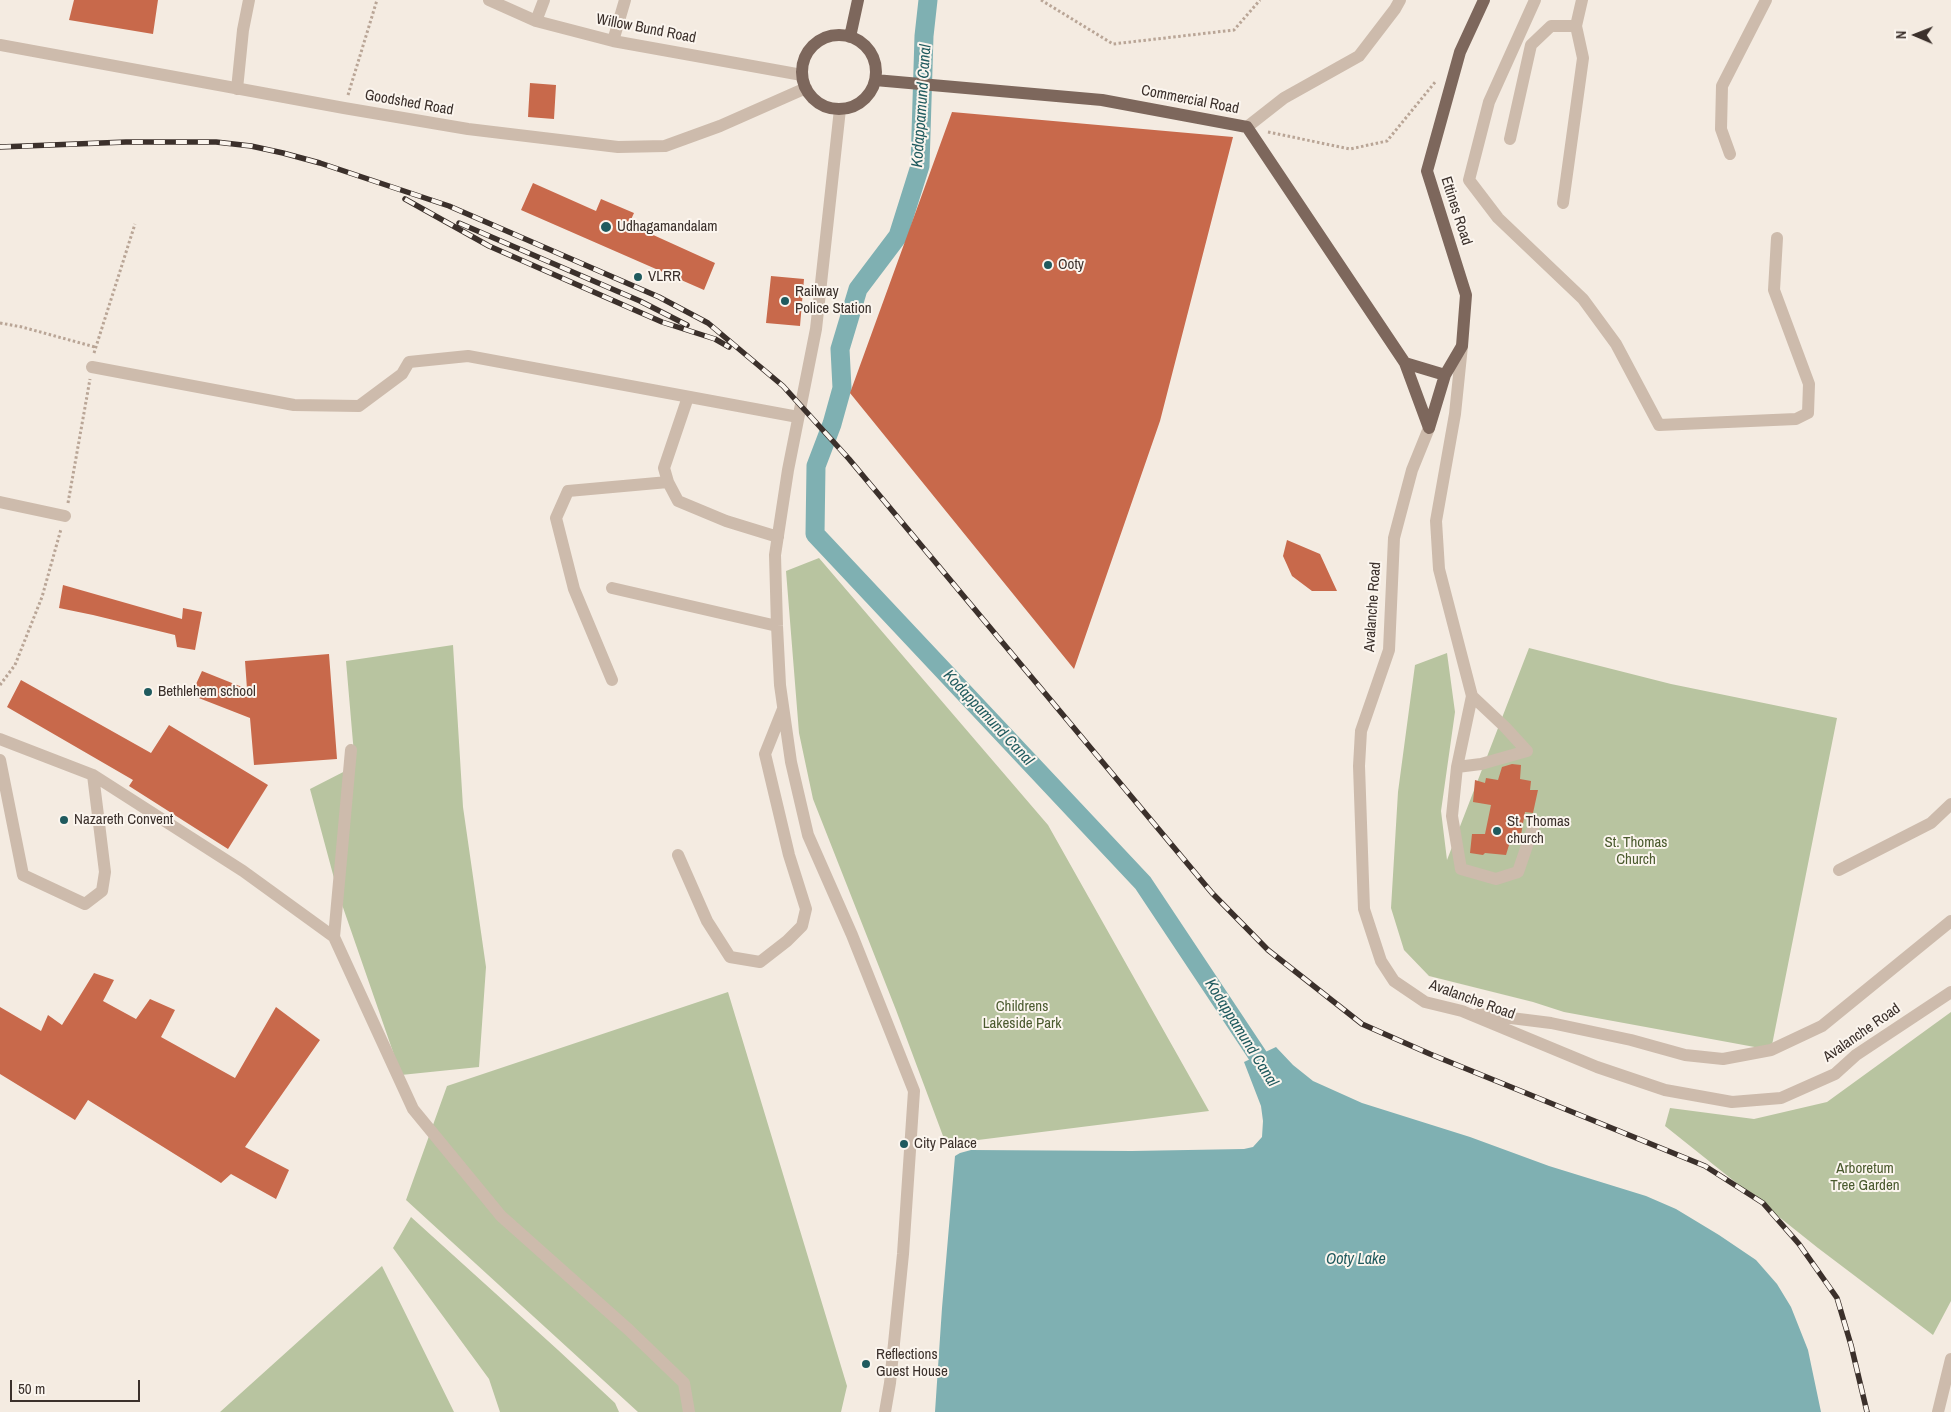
<!DOCTYPE html>
<html>
<head>
<meta charset="utf-8">
<style>
	body { margin:0 }
	#map { position:relative; width:1951px; height:1412px; overflow:hidden; background:#f4ebe1; font-family:"Archivo Narrow",sans-serif }
	canvas { display:block }
	.north { position:absolute; left:1891px; top:10px; width:50px; height:50px; -webkit-text-stroke:4px #fbf5ee; paint-order:stroke; rotate:271deg; font-size:14px; font-weight:700; line-height:20px; text-align:center; color:#3b302b }
	.north::after { content:''; display:block; margin:auto; width:18px; height:22px; background:#3b302b; clip-path:polygon(50% 0,100% 100%,50% 72%,0 100%) }
	.scale { position:absolute; left:10px; top:1380px; width:130px; height:22px; box-sizing:border-box; border:2px solid #3b302b; border-top:0; padding-left:6px; font-size:15px; line-height:18px; white-space:nowrap; color:#3b302b; -webkit-text-stroke:4px #fbf5ee; paint-order:stroke }
</style>
</head>
<body>
<div id="map">
<canvas width="1951" height="1412"></canvas>
<div class="north">N</div>
<div class="scale">50 m</div>
</div>
<script>
const c = document.querySelector('canvas').getContext('2d');
c.lineJoin = 'round';
function fill(path, color) { c.fillStyle = color; c.fill(path, 'evenodd'); }
const toPath = rows => new Path2D(rows.map(r => 'M' + r).join(''));
function trace(path, color, width, dash) { c.strokeStyle = color; c.lineWidth = width; c.lineCap = dash ? 'butt' : 'round'; c.setLineDash(dash || []); c.stroke(path); }
function drawText(font, color, halo, rows, align = 'center') {
  c.font = font + ' "Archivo Narrow",sans-serif'; c.lineWidth = 4; c.setLineDash([]); c.textBaseline = 'middle'; c.strokeStyle = halo; c.fillStyle = color; for (const [text, x, y, turn = 0] of rows) {
    c.save(); c.translate(x, y); c.rotate((+turn || 0) * Math.PI / 180); c.textAlign = isNaN(turn) ? turn : align; if (halo) c.strokeText(text, 0, 0); c.fillText(text, 0, 0); c.restore();
  }
}
const green = toPath([
	[819,558,1048,825,1209,1111,946,1144,896,1010,813,799,799,733,786,571],
	[453,645,463,807,486,967,479,1067,401,1075,338,893,310,789,355,766,346,661],
	[1529,648,1671,684,1837,718,1771,1050,1564,1012,1533,1002,1429,976,1404,950,1391,908,1398,792,1415,665,1447,653,1455,712,1441,811,1447,860],
	[728,992,847,1386,841,1412,638,1412,406,1200,447,1086],
	[1951,1012,1951,1301,1933,1335,1818,1248,1665,1126,1670,1108,1754,1119,1827,1102],
	[411,1217,558,1350,615,1403,619,1412,500,1412,489,1379,393,1248],
	[382,1266,454,1412,220,1412]
]);
const water = toPath([
	[1276,1047,1293,1065,1313,1081,1362,1103,1470,1137,1549,1166,1646,1196,1676,1209,1719,1235,1756,1260,1777,1284,1791,1307,1808,1350,1821,1412,935,1412,942,1308,955,1156,960,1153,971,1150,1132,1151,1244,1149,1253,1147,1262,1137,1263,1121,1261,1106,1244,1062]
]);
const canal = toPath([
	[928,0,924,36,920,166,898,236,858,289,840,349,842,388,832,424,816,466,815,534,1143,883,1258,1056,1271,1079]
]);
const building = toPath([
	[74,0,158,0,153,34,69,20],
	[530,83,556,85,554,119,528,117],
	[952,112,1233,137,1160,421,1074,669,850,393],
	[533,183,596,211,601,199,634,213,629,224,715,263,704,290,521,210],
	[771,276,804,279,800,326,766,323],
	[1287,540,1320,554,1337,591,1312,591,1292,576,1283,556],
	[63,585,182,619,183,608,202,612,195,650,177,647,175,635,93,615,59,608],
	[329,654,337,759,254,765,250,718,191,695,202,671,247,689,245,661],
	[21,680,151,753,169,725,268,785,228,849,129,786,133,780,7,707],
	[1512,764,1521,765,1520,779,1531,781,1530,790,1538,790,1533,813,1525,812,1521,835,1512,835,1506,855,1485,853,1483,855,1470,853,1472,834,1485,834,1491,805,1473,802,1475,780,1485,783,1486,778,1498,780,1502,767],
	[94,973,114,980,103,1001,136,1019,150,999,175,1010,161,1037,235,1078,276,1007,320,1040,245,1147,289,1170,276,1199,231,1174,221,1183,88,1100,75,1120,0,1074,0,1007,41,1031,48,1015,62,1025]
]);
const path = toPath([
	[1041,0,1113,44,1234,30,1260,0],
	[348,95,377,0],
	[1268,132,1350,149,1387,141,1436,81],
	[0,323,22,327,95,347],
	[94,353,135,224],
	[68,503,90,379],
	[0,685,15,665,42,597,61,529]
]);
const minor = toPath([
	[489,0,536,21,613,41,802,75],
	[1535,0,1489,102,1469,180,1498,218,1583,299,1616,344,1659,425,1796,419,1808,413,1809,384,1774,290,1777,238],
	[536,21,544,0],
	[613,41,625,0],
	[0,45,344,108,468,129,618,147,665,146,720,126,806,88],
	[237,89,243,30,249,0],
	[840,109,816,329,788,470,775,555,777,626,780,685,791,762,808,835,852,935,914,1091,903,1254,890,1383,885,1412],
	[1247,127,1284,98,1359,56,1395,9,1400,0],
	[1510,139,1531,45,1551,26,1576,26],
	[1730,154,1721,129,1722,86,1766,0],
	[1563,203,1583,58,1576,26,1582,0],
	[1462,346,1455,414,1436,521,1439,569,1472,696,1505,727,1527,751,1481,764,1457,767,1452,816,1461,869,1496,879,1518,872,1533,828],
	[92,367,294,405,359,406,402,374,409,362,468,356,798,417],
	[688,397,664,468,668,482,678,501,726,521,778,537],
	[1429,428,1412,470,1394,538,1389,650,1361,731,1359,766,1364,909,1381,961,1394,981,1425,1002,1462,1011,1597,1067,1665,1090,1732,1102,1781,1098,1835,1074,1856,1055,1951,992],
	[0,502,65,516],
	[612,588,777,626],
	[612,680,574,589,556,518,568,491,668,482],
	[0,739,93,775,243,871,334,937,413,1109,501,1216,629,1330,684,1383,689,1412],
	[0,760,23,875,85,904,102,891,105,872,93,775],
	[1457,767,1472,696],
	[678,855,707,921,730,957,760,962,787,941,802,926,806,909,789,855,765,754,783,709],
	[1839,870,1931,823,1951,804],
	[334,937,351,750],
	[1479,1014,1551,1023,1631,1040,1685,1055,1723,1059,1771,1050,1822,1026,1951,921],
	[1938,1412,1951,1359]
]);
const major = toPath([
	'802 72a37 37 0 1 1 74 0a37 37 0 1 1-74 0Z',
	[850,37,858,0],
	[875,80,1102,100,1247,127,1405,363],
	[1405,363,1445,375,1429,428,1405,363],
	[1445,375,1462,346,1466,295,1427,171,1460,52,1484,0]
]);
const rail = toPath([
	[0,147,126,142,216,142,251,146,283,153,320,163,449,206,659,297,708,323,783,386,849,459,1212,893,1268,950,1362,1024,1430,1054,1705,1166,1763,1203,1799,1244,1837,1298,1851,1345,1867,1412],
	[405,199,489,246,662,322,715,339,729,347],
	[459,223,640,301,687,325]
]);
const markers = [
	[606,227,6,"#1f5a5e"],
	[1048,265,5,"#1f5a5e"],
	[638,277,5,"#1f5a5e"],
	[785,301,5,"#1f5a5e"],
	[148,692,5,"#1f5a5e"],
	[64,820,5,"#1f5a5e"],
	[1497,831,5,"#1f5a5e"],
	[904,1144,5,"#1f5a5e"],
	[866,1364,5,"#1f5a5e"]
];
const streetNames = [
	["Willow Bund Road",646,29,11],
	["Commercial Road",1190,100,11],
	["Goodshed Road",409,103,10],
	["Ettines Road",1456,211,72],
	["Avalanche Road",1373,607,-86],
	["Avalanche Road",1472,1000,20],
	["Avalanche Road",1862,1033,-35]
];
const poiNames = [
	["Udhagamandalam",617,227],
	["Ooty",1058,265],
	["VLRR",648,277],
	["Railway",795,292],
	["Police Station",795,309],
	["Bethlehem school",158,692],
	["Nazareth Convent",74,820],
	["St. Thomas",1507,822],
	["church",1507,839],
	["City Palace",914,1144],
	["Reflections",876,1355],
	["Guest House",876,1372]
];
const parkNames = [
	["St. Thomas",1636,843],
	["Church",1636,860],
	["Childrens",1022,1007],
	["Lakeside Park",1022,1024],
	["Arboretum",1865,1169],
	["Tree Garden",1865,1186]
];
const waterNames = [
	["Kodappamund Canal",922,106,-86],
	["Kodappamund Canal",988,718,47],
	["Kodappamund Canal",1241,1033,58],
	["Ooty Lake",1356,1260]
];
fill(green, '#b8c4a0');
fill(water, '#7fb0b2');
trace(canal, '#7fb0b2', 19);
fill(building, '#c8694b');
trace(path, '#b9a596', 3, [2.5, 2.5]);
trace(minor, '#cdbbac', 12);
trace(major, '#7d675c', 12);
trace(rail, '#3b302b', 5.5);
trace(rail, '#fbf5ee', 4, [11]);
for (const [x, y, r, color] of markers) { const dot = new Path2D(); dot.arc(x, y, r, 0, 2 * Math.PI); c.fillStyle = color; c.fill(dot); trace(dot, '#fbf5ee', 2); }
drawText('15px', '#3b302b', '#fbf5ee', streetNames);
drawText('15px', '#3b302b', '#fbf5ee', poiNames, 'left');
drawText('15px', '#4a5a2e', '#fbf5ee', parkNames);
drawText('italic 16px', '#1f5a5e', '#fbf5ee', waterNames);
</script>
</body>
</html>
